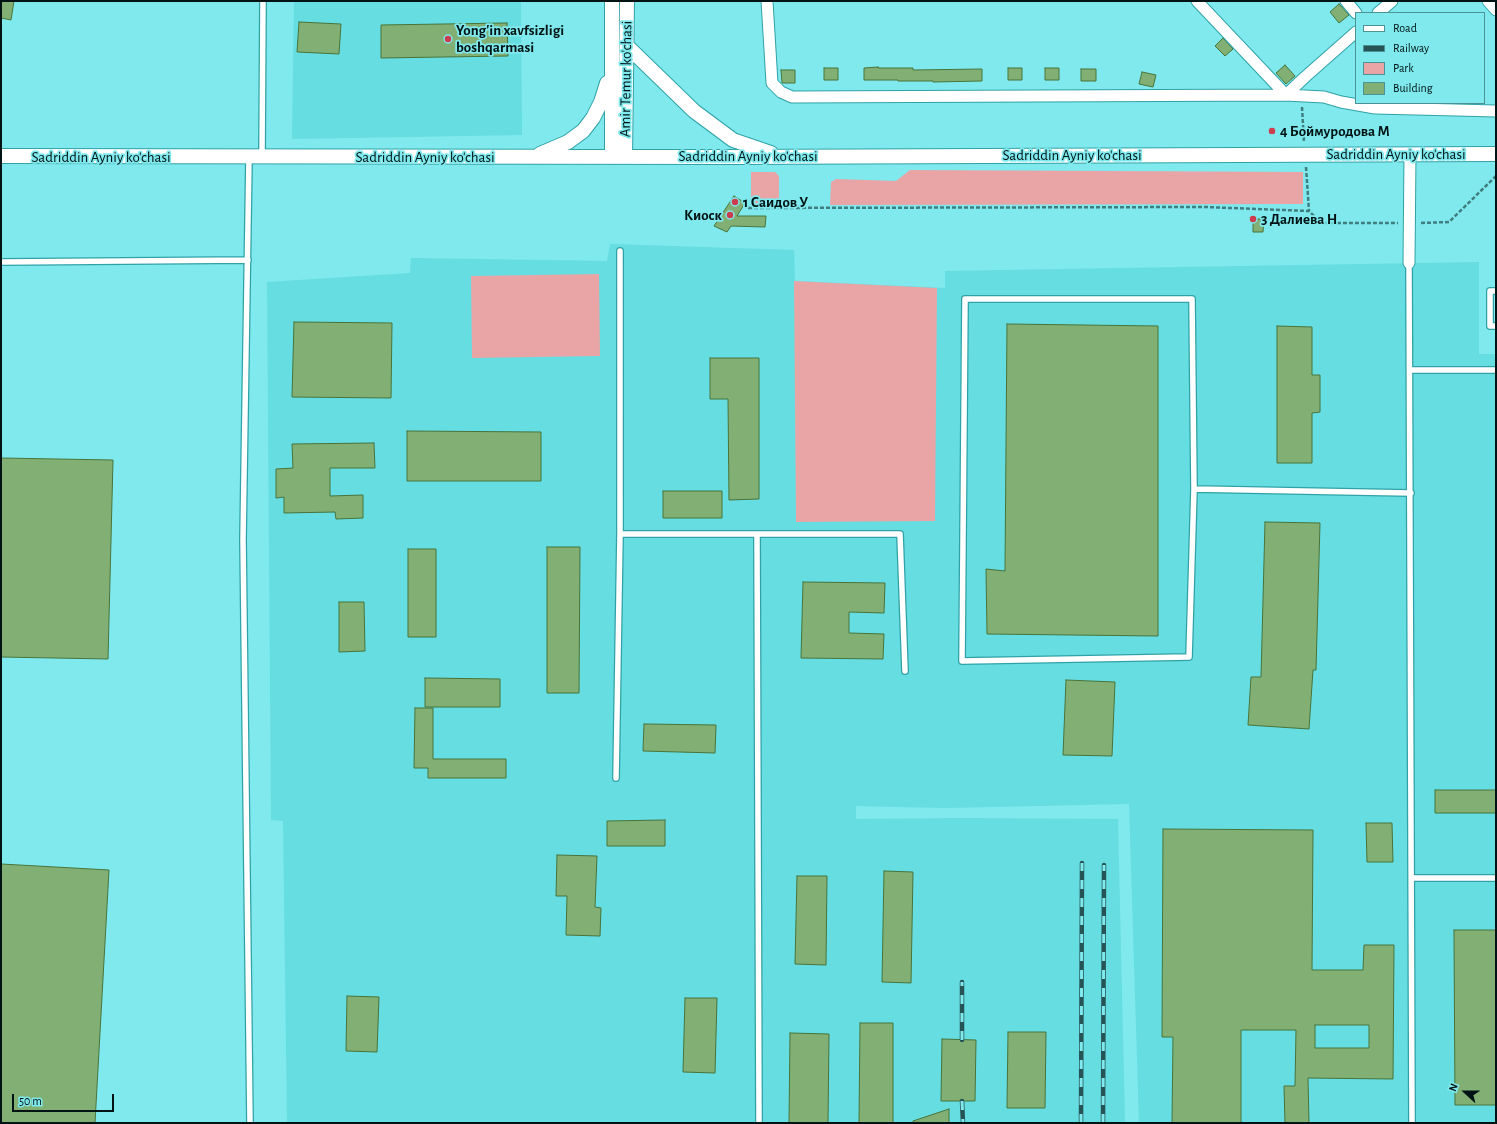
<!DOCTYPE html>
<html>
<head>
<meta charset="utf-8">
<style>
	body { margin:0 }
	#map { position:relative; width:1497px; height:1124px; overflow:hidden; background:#7fe9ed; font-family:"Alegreya Sans",sans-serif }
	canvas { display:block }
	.frame { position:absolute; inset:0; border:2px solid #001314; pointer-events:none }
	.legend { position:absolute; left:1355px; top:12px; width:130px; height:92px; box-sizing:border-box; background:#7fe9ed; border:1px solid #4c9396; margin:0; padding:5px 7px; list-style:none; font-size:12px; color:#001314 }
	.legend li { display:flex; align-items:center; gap:8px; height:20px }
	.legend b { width:20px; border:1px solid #4c9396 }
	.north { position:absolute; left:1445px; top:1072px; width:40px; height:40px; -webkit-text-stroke:3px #7fe9ed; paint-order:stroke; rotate:291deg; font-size:11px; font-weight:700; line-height:16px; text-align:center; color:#001314 }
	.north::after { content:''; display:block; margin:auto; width:14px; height:18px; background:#001314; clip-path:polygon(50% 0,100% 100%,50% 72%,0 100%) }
	.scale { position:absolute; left:12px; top:1094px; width:102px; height:18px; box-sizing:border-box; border:2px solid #001314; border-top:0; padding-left:5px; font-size:12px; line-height:14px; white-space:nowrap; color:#001314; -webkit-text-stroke:3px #7fe9ed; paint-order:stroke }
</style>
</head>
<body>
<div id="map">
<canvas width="1497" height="1124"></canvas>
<div class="frame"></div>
<ul class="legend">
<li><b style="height:5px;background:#fff"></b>Road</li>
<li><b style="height:5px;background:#265456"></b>Railway</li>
<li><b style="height:11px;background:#e9a5a6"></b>Park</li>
<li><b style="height:11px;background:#82b074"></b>Building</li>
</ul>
<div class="north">N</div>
<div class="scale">50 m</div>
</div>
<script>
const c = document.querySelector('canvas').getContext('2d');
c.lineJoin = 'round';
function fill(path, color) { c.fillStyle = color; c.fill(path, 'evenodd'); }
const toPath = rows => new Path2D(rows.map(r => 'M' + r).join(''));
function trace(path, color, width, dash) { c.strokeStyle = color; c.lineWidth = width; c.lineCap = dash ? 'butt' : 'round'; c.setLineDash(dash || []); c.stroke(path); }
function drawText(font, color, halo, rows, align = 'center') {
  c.font = font + ' "Alegreya Sans",sans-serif'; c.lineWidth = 3.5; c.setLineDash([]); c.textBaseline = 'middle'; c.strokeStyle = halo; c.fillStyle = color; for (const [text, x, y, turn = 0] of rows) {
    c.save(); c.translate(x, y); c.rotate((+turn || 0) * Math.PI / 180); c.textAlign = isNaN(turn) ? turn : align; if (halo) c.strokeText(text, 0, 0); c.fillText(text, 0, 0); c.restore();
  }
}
const built = toPath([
	[294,1,521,1,522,135,292,139],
	[610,244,794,250,795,281,945,288,945,271,1479,262,1479,354,1496,354,1496,1123,1139,1123,1129,804,944,808,856,806,856,819,963,818,1118,819,1125,1123,287,1123,283,821,271,820,267,282,410,273,411,258,607,261]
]);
const green = toPath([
	[910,170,1303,172,1303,204,830,205,831,182,836,179,896,181],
	[751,172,775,172,779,176,779,204,751,205],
	[599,274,600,356,472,358,471,276],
	[794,281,937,288,935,521,796,522]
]);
const building = toPath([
	[1,1,14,1,11,20,1,18,1,1],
	[1339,4,1349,15,1339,23,1330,12,1339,4],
	[299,22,341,24,339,54,297,52,299,22],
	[507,23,508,56,381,58,381,25,507,23],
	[1223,38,1233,49,1225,56,1215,46,1223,38],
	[1285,65,1295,76,1286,84,1276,73,1285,65],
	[878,67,878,68,913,68,913,70,982,69,982,81,933,82,933,81,898,81,898,80,864,80,864,68,878,67],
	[824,68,838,68,838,80,824,80,824,68],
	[1008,68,1022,68,1022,80,1008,80,1008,68],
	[1045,68,1059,68,1059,80,1045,80,1045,68],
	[1081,69,1096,69,1096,81,1081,81,1081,69],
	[781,70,795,70,795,83,782,83,781,70],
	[1142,72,1156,75,1153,87,1139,84,1142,72],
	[734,196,745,203,737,216,766,216,765,227,731,226,727,232,714,226,734,196],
	[1253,219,1264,219,1263,232,1253,232,1253,219],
	[294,322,392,323,391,398,292,397,294,322],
	[1007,324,1158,326,1158,636,987,634,986,569,1005,571,1007,324],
	[1277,326,1312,327,1312,375,1320,375,1320,412,1312,413,1312,463,1277,463,1277,326],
	[710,358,759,358,759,499,729,500,728,399,710,399,710,358],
	[407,431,541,432,541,481,407,481,407,431],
	[374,443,375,468,330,468,330,496,363,495,363,518,336,519,335,512,284,513,284,497,276,498,276,469,293,468,292,444,374,443],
	[1,458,113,460,108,659,1,657,1,458],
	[663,491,722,491,722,518,663,518,663,491],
	[1265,522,1320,523,1316,670,1313,670,1309,729,1248,725,1251,677,1261,677,1265,522],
	[547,547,580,547,579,693,547,693,547,547],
	[408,549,436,549,436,637,408,637,408,549],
	[803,582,885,583,884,613,849,612,849,633,884,634,883,659,801,658,803,582],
	[339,602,364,602,365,651,339,652,339,602],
	[425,678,500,679,500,707,425,707,425,678],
	[1066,680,1115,682,1112,756,1063,755,1066,680],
	[415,708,433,708,433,759,506,759,506,778,428,778,428,768,414,768,415,708],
	[644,724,716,725,715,753,643,751,644,724],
	[1435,790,1496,790,1496,813,1435,813,1435,790],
	[665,820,665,846,607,846,607,821,665,820],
	[1366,823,1392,823,1393,862,1367,862,1366,823],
	[1163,829,1313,830,1312,970,1363,970,1364,945,1394,945,1393,1079,1308,1078,1309,1123,1285,1123,1284,1086,1295,1086,1296,1030,1241,1030,1241,1123,1172,1123,1173,1037,1162,1037,1163,829],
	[1315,1025,1369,1025,1369,1048,1315,1048,1315,1025],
	[557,855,597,856,595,907,601,908,600,936,566,935,567,896,556,896,557,855],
	[1,864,109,870,95,1123,1,1123,1,864],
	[884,871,913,872,911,983,882,982,884,871],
	[797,876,827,876,826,965,795,964,797,876],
	[1454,930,1496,930,1496,1105,1455,1105,1454,930],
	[347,996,379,997,377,1052,346,1051,347,996],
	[685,998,717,998,715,1073,683,1072,685,998],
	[860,1023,893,1023,893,1123,859,1123,860,1023],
	[1008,1032,1046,1032,1045,1108,1007,1108,1008,1032],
	[790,1033,829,1034,828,1123,789,1123,790,1033],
	[942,1039,976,1040,975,1101,941,1101,942,1039],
	[949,1109,949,1123,913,1123,913,1121,949,1109]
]);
const path = toPath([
	[1302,107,1304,142],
	[1306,167,1309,211],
	[748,208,1205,207,1309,211,1321,223,1398,223],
	[1421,223,1449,222,1496,176]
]);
const service = toPath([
	[262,155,263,1],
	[249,158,243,539,250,1123],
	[1,262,248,260],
	[1409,263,1412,1123],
	[1496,291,1490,291,1490,326,1496,326],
	[1410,370,1496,370],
	[1194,489,1192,299,965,299,962,661,1189,657,1194,489,1411,493],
	[620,534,900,534,905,671],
	[757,534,759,1123],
	[616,778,620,534,620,251],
	[1412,878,1496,878]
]);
const minor = toPath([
	[767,1,772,83,781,92,792,97,1286,95,1305,77,1356,32],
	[1197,1,1286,95,1324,97,1341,102,1375,108,1496,111],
	[1346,1,1356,13],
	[1488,1,1496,10],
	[1378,13,1392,1],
	[1409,263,1410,154]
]);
const tertiary = toPath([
	[612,1,612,156],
	[627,46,694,111,733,140,771,153],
	[540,154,568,142,583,131,593,118,601,102,607,83],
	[1,156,730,157,1496,154],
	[625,157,627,1]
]);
const rail = toPath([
	[962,1040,962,982],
	[962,1101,963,1123],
	[1081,1123,1082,863],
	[1103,1123,1104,865]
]);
const markers = [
	[448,39,4,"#cd3c4d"],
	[1272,131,4,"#cd3c4d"],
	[735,202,4,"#cd3c4d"],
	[730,215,4,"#cd3c4d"],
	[1253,219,4,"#cd3c4d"]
];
const poiNames = [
	["Yong'in xavfsizligi",456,30],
	["boshqarmasi",456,47],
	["4 Боймуродова М",1280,131],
	["1 Саидов У",743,202],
	["Киоск",722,215,"right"],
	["3 Далиева Н",1261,219]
];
const streetNames = [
	["Amir Temur ko'chasi",626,79,-89],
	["Sadriddin Ayniy ko'chasi",1396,154],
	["Sadriddin Ayniy ko'chasi",1072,155],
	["Sadriddin Ayniy ko'chasi",748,156],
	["Sadriddin Ayniy ko'chasi",101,157],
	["Sadriddin Ayniy ko'chasi",425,157]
];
fill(built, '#65dde1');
fill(green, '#e9a5a6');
fill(building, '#82b074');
trace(building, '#48743b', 1);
trace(service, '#30a2a7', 8);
trace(minor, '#30a2a7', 13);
trace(tertiary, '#30a2a7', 16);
trace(path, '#3f7d7f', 2.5, [4, 2]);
trace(service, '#fff', 5.5);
trace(minor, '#fff', 11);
trace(tertiary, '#fff', 14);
trace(rail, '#265456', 4.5);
trace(rail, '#7fe9ed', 3, [9]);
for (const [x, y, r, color] of markers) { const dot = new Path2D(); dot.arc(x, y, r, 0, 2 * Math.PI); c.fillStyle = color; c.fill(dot); trace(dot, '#7fe9ed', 1.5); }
drawText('bold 15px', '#001314', '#7fe9ed', poiNames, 'left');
drawText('15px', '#001314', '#7fe9ed', streetNames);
</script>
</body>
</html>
